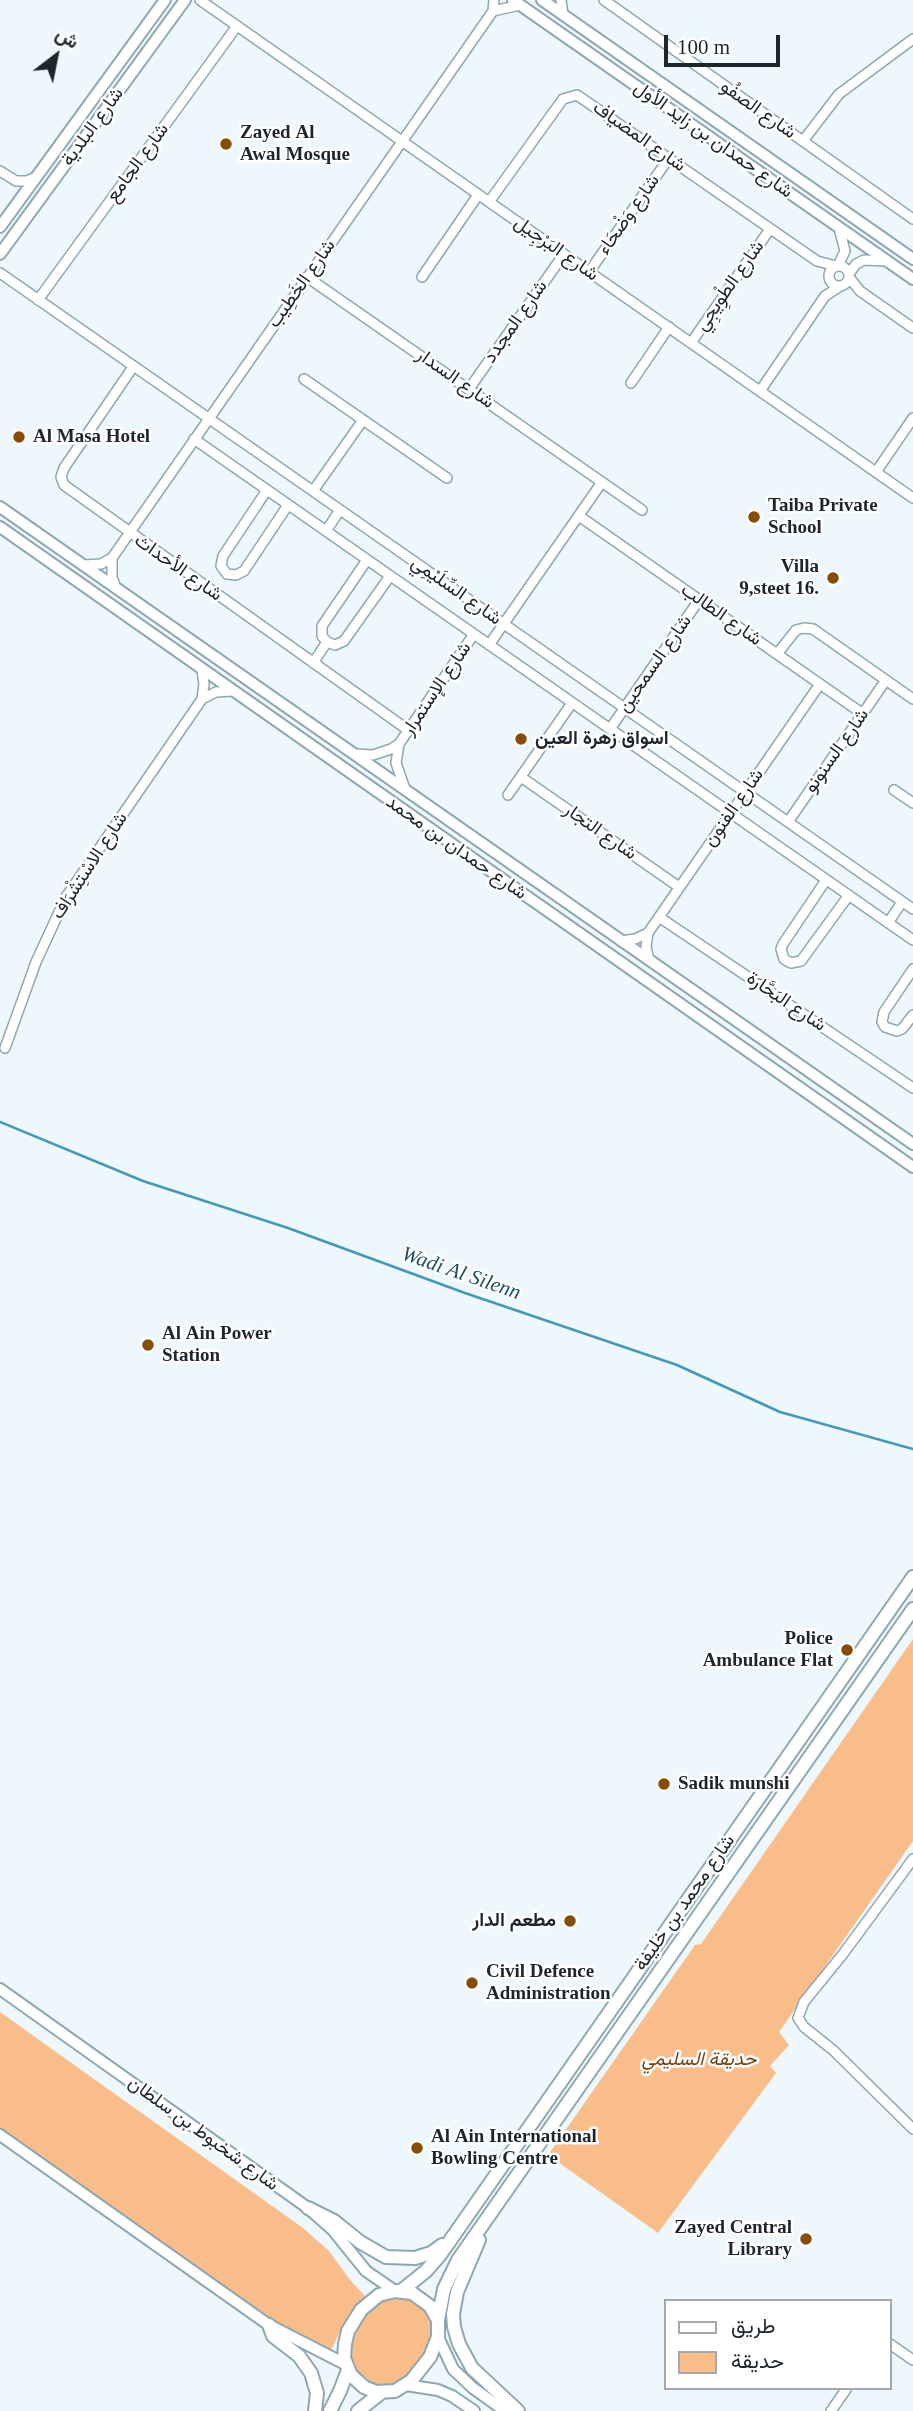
<!DOCTYPE html>
<html>
<head>
<meta charset="utf-8">
<style>
	body { margin:0 }
	#map { position:relative; width:913px; height:2411px; overflow:hidden; background:#edf7fc; font-family:"Times New Roman",Vazirmatn,serif }
	canvas { display:block }
	.legend { position:absolute; left:664px; top:2299px; width:228px; height:91px; box-sizing:border-box; background:#fff; border:2px solid #a5a8aa; margin:0; padding:9px 12px; list-style:none; font-size:21px; color:#1d262b }
	.legend li { display:flex; align-items:center; gap:14px; height:35px }
	.legend b { width:35px; border:2px solid #a5a8aa }
	.north { position:absolute; left:21px; top:21px; width:70px; height:70px; -webkit-text-stroke:5px #fff; paint-order:stroke; rotate:32deg; font-size:19px; font-weight:700; line-height:28px; text-align:center; color:#1d262b }
	.north::after { content:''; display:block; margin:auto; width:24px; height:32px; background:#1d262b; clip-path:polygon(50% 0,100% 100%,50% 72%,0 100%) }
	.scale { position:absolute; left:664px; top:35px; width:116px; height:32px; box-sizing:border-box; border:4px solid #1d262b; border-top:0; padding-left:9px; font-size:21px; line-height:24px; white-space:nowrap; color:#1d262b; -webkit-text-stroke:5px #fff; paint-order:stroke }
</style>
</head>
<body>
<div id="map">
<canvas width="913" height="2411"></canvas>
<ul class="legend">
<li><b style="height:9px;background:#fff"></b>طريق</li>
<li><b style="height:19px;background:#f9bd8a"></b>حديقة</li>
</ul>
<div class="north">ش</div>
<div class="scale">100 m</div>
</div>
<script>
const c = document.querySelector('canvas').getContext('2d');
c.lineJoin = 'round';
function fill(path, color) { c.fillStyle = color; c.fill(path, 'evenodd'); }
const toPath = rows => new Path2D(rows.map(r => 'M' + r).join(''));
function trace(path, color, width, dash) { c.strokeStyle = color; c.lineWidth = width; c.lineCap = dash ? 'butt' : 'round'; c.setLineDash(dash || []); c.stroke(path); }
function drawText(font, color, halo, rows, align = 'center') {
  c.font = font + ' "Times New Roman",Vazirmatn,serif'; c.lineWidth = 5; c.setLineDash([]); c.textBaseline = 'middle'; c.strokeStyle = halo; c.fillStyle = color; for (const [text, x, y, turn = 0] of rows) {
    c.save(); c.translate(x, y); c.rotate((+turn || 0) * Math.PI / 180); c.textAlign = isNaN(turn) ? turn : align; if (halo) c.strokeText(text, 0, 0); c.fillText(text, 0, 0); c.restore();
  }
}
const green = toPath([
	[913,1639,913,1841,779,2032,789,2045,770,2066,776,2073,658,2233,548,2155,695,1945,701,1944],
	[0,2012,303,2228,329,2251,351,2281,367,2298,343,2325,329,2355,304,2344,0,2131],
	[391,2295,414,2299,423,2306,433,2327,433,2335,425,2355,410,2375,393,2387,374,2387,357,2377,348,2361,350,2340,363,2317,372,2306]
]);
const stream = toPath([
	[0,1122,143,1181,288,1228,465,1293,677,1365,780,1412,913,1449]
]);
const minor = toPath([
	[200,0,913,498],
	[561,0,563,15],
	[604,0,913,219],
	[493,11,520,5],
	[803,141,839,94,913,39],
	[0,171,16,181,27,181,36,177],
	[489,202,563,99,577,95,817,261,836,266],
	'829 276a10 10 0 1 1 20 0a10 10 0 1 1-20 0Z',
	[838,266,845,251,839,228],
	[589,272,669,158],
	[0,273,913,909],
	[849,274,856,264,864,260,887,261],
	[307,277,642,510],
	[422,277,478,195],
	[849,277,860,291,913,328],
	[38,300,237,26],
	[691,343,770,229],
	[133,367,64,468,61,477,64,485,408,730],
	[304,379,447,478],
	[631,383,669,327],
	[469,389,564,254],
	[760,391,825,296,839,287],
	[194,439,913,940],
	[876,472,913,418],
	[267,490,223,556,221,566,227,574,236,575,244,571,288,505],
	[313,491,363,420],
	[579,516,863,714],
	[326,531,340,510],
	[112,558,112,577,116,588],
	[367,560,322,626,322,636,327,642,335,645,344,641,390,576],
	[84,565,101,564,112,558,493,11,494,0],
	[489,645,602,482],
	[777,654,796,630,804,628,813,629,913,699],
	[313,663,327,642],
	[202,670,204,684,202,699],
	[610,729,699,600],
	[399,744,396,763,405,789],
	[354,754,373,755,391,749,399,744,474,634],
	[521,777,679,887],
	[894,790,913,803],
	[508,795,572,703],
	[788,822,886,680],
	[826,880,783,944,781,949,784,959,791,963,801,961,849,895],
	[659,917,913,1088],
	[888,923,902,902],
	[621,941,635,939,648,933],
	[649,960,646,947,648,933,820,684],
	[913,969,884,1012,882,1022,885,1027,897,1031,902,1029,913,1015],
	[5,1048,36,962,66,897,202,699,216,692,232,691],
	[913,1859,843,1954,804,2002,798,2018,804,2027,833,2050,913,2129],
	[890,2344,913,2360],
	[831,2411,847,2388]
]);
const major = toPath([
	[513,0,913,279],
	[542,0,913,259],
	[0,227,165,0],
	[0,254,185,0],
	[0,507,913,1144],
	[0,527,913,1167],
	[0,1989,308,2208,333,2230,366,2271,395,2291],
	[0,2135,269,2325,345,2364],
	[438,2337,453,2369,473,2388,505,2411],
	[406,2385,438,2390,452,2396,474,2411]
]);
const highway = toPath([
	[308,2208,334,2221,360,2242,386,2257,415,2258,431,2253,442,2245],
	[479,2240,457,2292,453,2314,454,2327,459,2344,472,2368,518,2411],
	[395,2291,412,2293,430,2306,438,2320,438,2337,430,2357,411,2381,395,2391,376,2392,364,2387,351,2375,344,2358,345,2344,348,2331,361,2310,379,2295,395,2291],
	[401,2291,426,2271,440,2255,913,1577],
	[438,2320,444,2289,458,2260,913,1609],
	[269,2325,273,2336,299,2356,311,2373,317,2393,315,2411],
	[330,2411,340,2391,348,2370],
	[358,2411,382,2392]
]);
const markers = [
	[226,144,7,"#874c05"],
	[19,437,7,"#874c05"],
	[754,517,7,"#874c05"],
	[833,578,7,"#874c05"],
	[521,739,7,"#874c05"],
	[148,1345,7,"#874c05"],
	[847,1650,7,"#874c05"],
	[664,1784,7,"#874c05"],
	[570,1921,7,"#874c05"],
	[472,1983,7,"#874c05"],
	[417,2148,7,"#874c05"],
	[806,2239,7,"#874c05"]
];
const streetNames = [
	["شارع الصفُو",758,110,35],
	["شارع البلدية",93,127,-54],
	["شارع المضياف",639,137,35],
	["شارع حمدان بن زايد الأول",713,140,35],
	["شارع الجامع",138,163,-54],
	["شارع وَضْحَاء",629,215,-55],
	["شارع البَرْجِيل",556,249,35],
	["شارع الخَطِيب",302,284,-55],
	["شارع الطْوِيجِي",730,286,-55],
	["شارع المجدد",516,322,-55],
	["شارع السدار",455,379,35],
	["شارع الأحداث",178,568,35],
	["شارع السِّلَيْمِي",456,591,35],
	["شارع الطالب",721,615,35],
	["شارع السمحين",655,664,-55],
	["شارع الإستمرار",437,689,-56],
	["شارع السنونو",837,751,-55],
	["شارع الفنون",734,808,-55],
	["شارع التجار",600,832,35],
	["شارع حمدان بن محمد",456,848,35],
	["شارع الاسْتِشْرَاف",90,866,-57],
	["شارع البَحَّارَة",786,1002,34],
	["شارع محمد بن خليفة",685,1903,-55],
	["شارع شخبوط بن سلطان",203,2134,36]
];
const poiNames = [
	["Zayed Al",240,133],
	["Awal Mosque",240,155],
	["Al Masa Hotel",33,437],
	["Taiba Private",768,506],
	["School",768,528],
	["Villa",819,567,"right"],
	["9,steet 16.",819,589,"right"],
	["اسواق زهرة العين",535,739],
	["Al Ain Power",162,1334],
	["Station",162,1356],
	["Police",833,1639,"right"],
	["Ambulance Flat",833,1661,"right"],
	["Sadik munshi",678,1784],
	["مطعم الدار",556,1921,"right"],
	["Civil Defence",486,1972],
	["Administration",486,1994],
	["Al Ain International",431,2137],
	["Bowling Centre",431,2159],
	["Zayed Central",792,2228,"right"],
	["Library",792,2250,"right"]
];
const parkNames = [
	["حديقة السليمي",699,2060]
];
const waterNames = [
	["Wadi Al Silenn",461,1274,19]
];
fill(green, '#f9bd8a');
trace(stream, '#4299ba', 2.5);
trace(minor, '#8ea7b2', 12);
trace(major, '#8ea7b2', 14);
trace(highway, '#8ea7b2', 16);
trace(minor, '#fff', 9);
trace(major, '#fff', 10);
trace(highway, '#fff', 12);
for (const [x, y, r, color] of markers) { const dot = new Path2D(); dot.arc(x, y, r, 0, 2 * Math.PI); c.fillStyle = color; c.fill(dot); trace(dot, '#fff', 2.5); }
drawText('19px', '#1d262b', '#fff', streetNames);
drawText('bold 19px', '#1d262b', '#fff', poiNames, 'left');
drawText('italic 19px', '#764410', '#fff', parkNames);
drawText('italic 21px', '#1e4f63', '#fff', waterNames);
</script>
</body>
</html>
